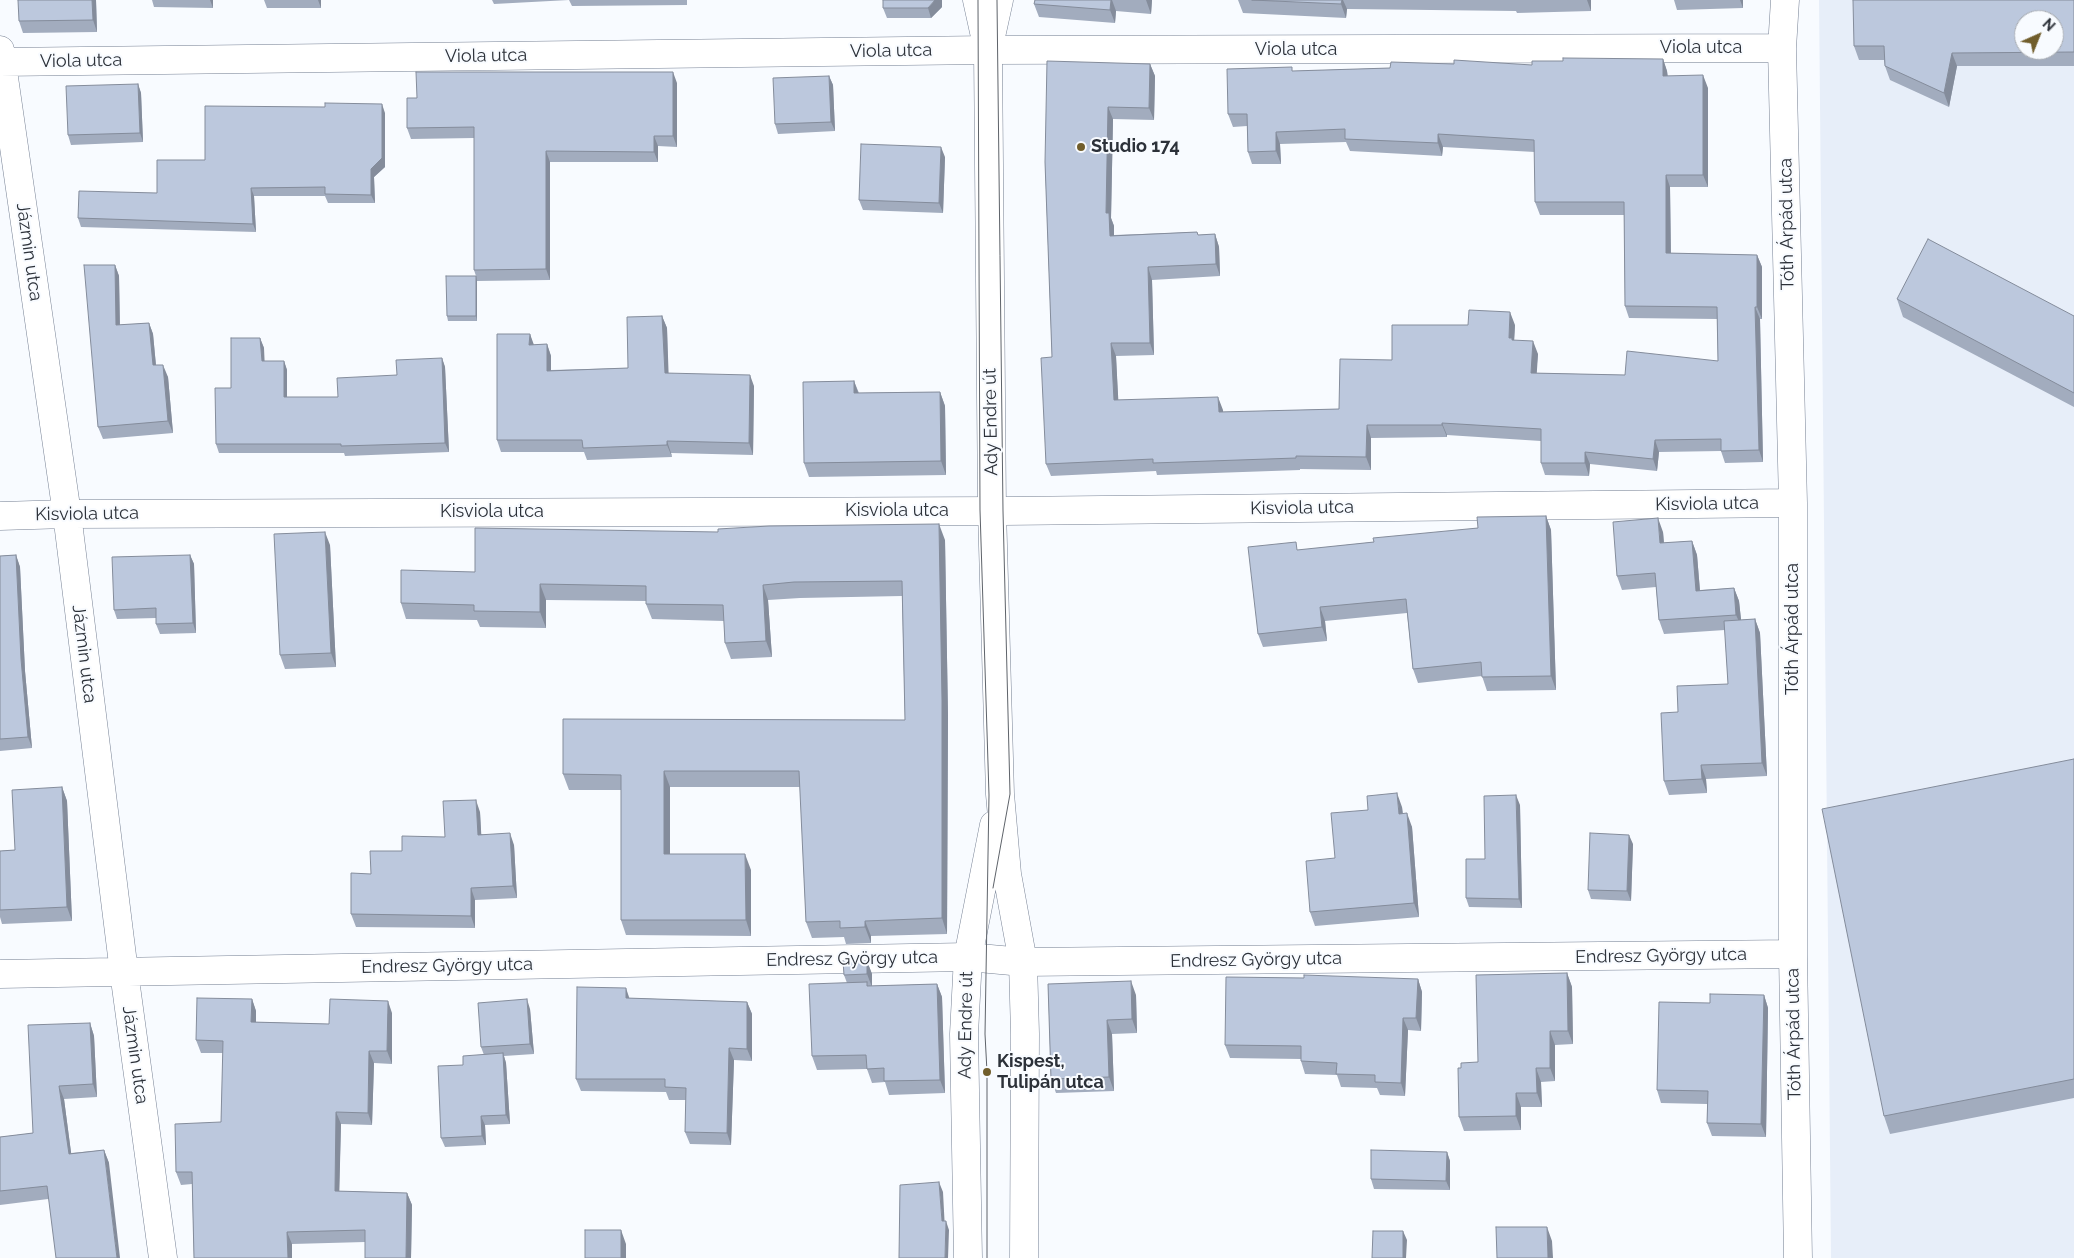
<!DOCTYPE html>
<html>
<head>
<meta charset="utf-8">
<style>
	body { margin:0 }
	#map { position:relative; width:2074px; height:1258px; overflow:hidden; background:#f8fbff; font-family:Raleway,sans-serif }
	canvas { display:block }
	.north { position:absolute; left:2014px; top:10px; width:50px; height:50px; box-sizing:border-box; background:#f8fbff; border:1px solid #a6aab0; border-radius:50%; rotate:44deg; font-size:14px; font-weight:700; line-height:20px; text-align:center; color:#2c3139 }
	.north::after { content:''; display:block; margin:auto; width:18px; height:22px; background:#715e2c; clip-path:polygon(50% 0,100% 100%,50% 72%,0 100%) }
</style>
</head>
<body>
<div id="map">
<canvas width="2074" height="1258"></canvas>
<div class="north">N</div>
</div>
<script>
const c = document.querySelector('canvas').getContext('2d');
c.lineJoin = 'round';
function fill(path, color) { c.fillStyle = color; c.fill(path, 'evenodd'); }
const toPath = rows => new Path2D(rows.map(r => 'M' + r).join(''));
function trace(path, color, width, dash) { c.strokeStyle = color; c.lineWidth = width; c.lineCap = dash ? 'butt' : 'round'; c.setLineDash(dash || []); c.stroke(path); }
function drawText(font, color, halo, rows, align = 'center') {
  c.font = font + ' Raleway,sans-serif'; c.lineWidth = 4; c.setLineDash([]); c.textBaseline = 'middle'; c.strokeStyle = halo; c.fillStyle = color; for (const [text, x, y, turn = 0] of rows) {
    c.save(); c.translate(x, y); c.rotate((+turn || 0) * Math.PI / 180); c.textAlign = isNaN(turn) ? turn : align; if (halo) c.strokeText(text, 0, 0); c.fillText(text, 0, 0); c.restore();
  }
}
const built = toPath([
	[1819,0,2074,0,2074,1258,1831,1258],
	[2024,20,2054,20,2054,50,2024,50]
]);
const minor = toPath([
	[1785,0,1782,48,1793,503,1793,954,1798,1258],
	[0,50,67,514,124,972,163,1258],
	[0,62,988,50,1782,48],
	[0,516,67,514,1003,511,1793,503],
	[0,974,968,957,1023,962,1793,954]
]);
const tertiary = toPath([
	[977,0,988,50,992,510,1000,794,1007,874,1023,962,1025,1034,1024,1258],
	[990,41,999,0],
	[968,1258,964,1034,968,957,994,825]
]);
const tram = toPath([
	[978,0,980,510,989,795,985,1034,987,1072,987,1258],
	[993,888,1010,794,1003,511,997,0]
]);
const wall = toPath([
	[96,0,97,32,23,33,19,21],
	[152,0,213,0,213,8,154,7],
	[264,0,321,0,321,8,267,8],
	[492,0,687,0,687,5,572,6,569,0,494,4],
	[1035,0,1152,0,1151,14,1116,11,1115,23,1039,17,1034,4],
	[1238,0,1591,0,1591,11,1517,13,1516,11,1347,9,1346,18,1243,13],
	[1674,0,1743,0,1743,8,1677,10],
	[2074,0,2074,66,1957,66,1949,107,1890,80,1885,66,1884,60,1859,60,1854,46],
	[942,7,931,18,887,18,883,8],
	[1663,59,1667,71,1668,76,1708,88,1708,187,1670,187,1671,253,1757,255,1762,267,1762,319,1760,319,1763,462,1725,463,1721,451,1659,452,1657,471,1590,464,1589,476,1545,475,1541,463,1541,441,1447,435,1447,437,1371,438,1371,470,1300,469,1300,470,1157,475,1156,471,1051,476,1046,464,1052,357,1045,162,1150,64,1155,76,1154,120,1113,119,1111,218,1114,226,1114,235,1197,232,1198,235,1215,234,1219,247,1220,276,1152,280,1154,355,1116,356,1118,400,1223,410,1223,412,1339,409,1392,360,1515,325,1514,340,1538,354,1536,373,1625,375,1718,361,1717,319,1629,318,1625,306,1624,215,1540,215,1535,202,1535,152,1443,147,1442,156,1350,151,1346,142,1280,144,1281,164,1252,164,1248,152,1247,126,1233,127,1228,114,1294,71,1390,68,1454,64,1532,65],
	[829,76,833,85,835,131,778,134,775,124],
	[677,83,677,147,658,146,658,162,550,162,550,280,477,281,477,321,448,321,447,316,476,276,474,270,474,138,411,139,407,128,417,98],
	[138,84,141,93,143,142,71,145,68,135],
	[385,113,385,167,374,177,375,203,328,203,325,196,254,196,256,232,81,227,78,218,157,193,205,160],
	[945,157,943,213,863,210,859,200],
	[115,265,119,276,120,325,149,323,153,334,156,365,168,377,173,433,103,439,98,427],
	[1897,299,2074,316,2074,407,1903,317],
	[662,316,667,328,668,373,754,386,753,455,671,453,672,457,587,460,584,452,501,452,497,440,530,334,533,345,547,344,551,356,551,370,628,368],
	[260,338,264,348,264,361,284,361,287,370,287,397,338,397,442,358,445,367,449,452,345,456,344,453,219,453,216,444,231,388],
	[854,381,859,393,940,392,945,406,946,475,809,477,804,463],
	[1546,516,1551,530,1556,690,1487,691,1482,676,1418,683,1413,669,1407,613,1325,621,1327,641,1263,647,1258,634,1299,550,1374,542,1478,528],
	[1663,532,1664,543,1692,541,1697,555,1700,590,1734,588,1739,601,1741,620,1755,619,1760,633,1767,776,1706,779,1707,793,1669,795,1664,781,1678,712,1728,684,1725,630,1664,634,1659,620,1656,587,1622,590,1617,576],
	[945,540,948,716,947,934,871,936,871,943,846,944,844,937,812,938,806,922,800,787,670,787,670,854,751,870,751,936,626,935,621,920,621,790,569,790,563,774,905,720,902,596,800,598,768,600,772,657,731,659,725,643,724,621,652,619,646,604,646,601,546,600,546,628,480,627,477,620,406,619,401,603,475,572],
	[330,545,336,667,285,669,280,655],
	[16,555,20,567,25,671,32,748,0,751,0,556],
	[190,555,194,564,196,633,160,634,156,624,156,618,117,619,114,610],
	[2074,759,2074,1098,1890,1134,1884,1116],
	[62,787,67,801,72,921,2,924,0,917,0,851,15,850],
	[1520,805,1522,908,1469,907,1466,898,1485,859],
	[1402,807,1403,814,1412,827,1419,917,1315,926,1310,912],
	[480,812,481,834,514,845,517,898,475,900,475,928,356,927,351,914,371,874,402,851,445,837],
	[1633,844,1631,901,1591,899,1588,890],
	[867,961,872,974,872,986,937,984,942,997,945,1093,889,1095,885,1082,872,1083,867,1069,817,1070,812,1056,847,983,844,975],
	[1567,973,1572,987,1573,1044,1555,1045,1555,1081,1541,1082,1542,1107,1521,1107,1521,1130,1464,1131,1459,1117,1461,1068,1478,1062],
	[1418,979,1422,992,1421,1031,1408,1030,1405,1096,1380,1095,1377,1088,1341,1087,1337,1075,1305,1074,1301,1061,1301,1059,1230,1058,1225,1045],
	[1048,984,1136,995,1137,1033,1112,1034,1114,1091,1056,1093,1051,1079],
	[1764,995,1768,1008,1766,1137,1712,1136,1707,1123,1707,1104,1661,1103,1657,1090,1710,1003],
	[629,998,747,1002,752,1014,752,1061,734,1060,731,1145,690,1144,685,1132,686,1100,669,1100,666,1092,581,1091,576,1079],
	[252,999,256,1011,256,1022,329,1024,392,1013,392,1064,374,1063,372,1125,341,1124,339,1191,407,1193,412,1205,411,1258,365,1258,365,1242,292,1244,292,1258,194,1258,192,1184,181,1185,176,1172,221,1122,223,1053,201,1053,196,1040],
	[530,1009,534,1054,504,1056,506,1063,510,1124,485,1125,486,1145,445,1147,441,1138,463,1065,484,1055,481,1047],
	[90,1023,94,1036,97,1097,64,1099,71,1153,104,1150,109,1163,48,1199,0,1205,0,1137,33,1133],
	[1447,1152,1450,1161,1450,1190,1374,1189,1371,1179]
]);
const shadedWall = toPath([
	[92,0,96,0,97,32,93,20],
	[210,0,213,0,213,8],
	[318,0,321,0,321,8],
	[935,0,942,0,942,7,931,18,928,8],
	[1111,0,1112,0,1116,11,1115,23,1110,10],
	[1146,0,1152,0,1151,14],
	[1342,0,1343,0,1347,9,1346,18,1341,4],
	[1587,0,1591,0,1591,11],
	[1740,0,1743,0,1743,8],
	[1952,53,1957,66,1949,107,1944,93],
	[1663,59,1667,71,1668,88,1663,76],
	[1150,64,1155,76,1154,120,1149,108],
	[673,72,677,83,677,147,673,136],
	[1703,75,1708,88,1708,187,1703,175],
	[829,76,833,85,835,131,831,122],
	[138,84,141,93,143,142,140,133],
	[382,104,385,113,385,167,374,177,375,203,371,195,371,169],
	[1108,107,1113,119,1111,218,1114,226,1114,248,1110,236,1106,213],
	[1276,132,1280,144,1281,164,1276,151],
	[1438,134,1443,147,1442,156,1438,143],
	[654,136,658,146,658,162,654,152],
	[941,147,945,157,943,213,939,203],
	[546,151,550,162,550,280,546,269],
	[1666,175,1670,187,1671,266,1666,253],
	[251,188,254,196,256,232,253,224],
	[1215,234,1219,247,1220,276,1216,264],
	[1757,255,1762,267,1762,319,1757,307],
	[115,265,119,276,120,337,116,325],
	[1148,267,1152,280,1154,355,1150,343],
	[476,276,477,281,477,321,476,316],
	[1755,307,1760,319,1763,462,1759,450],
	[1510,312,1515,325,1514,343,1509,338],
	[662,316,667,328,669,385,665,373],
	[149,323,153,334,157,377,153,365],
	[530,334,534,345,529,345],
	[260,338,264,348,265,370,262,361],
	[1533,341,1538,354,1536,385,1531,373],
	[1111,343,1116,356,1119,413,1114,400],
	[547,344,551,356,551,382,547,371],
	[442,358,445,367,449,452,445,443],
	[284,361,287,370,287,406,284,397],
	[163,365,168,377,173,433,168,421],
	[750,375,754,386,753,455,749,443],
	[854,381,859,395,854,393],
	[940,392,945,406,946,475,941,461],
	[1218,397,1223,410,1224,425,1219,412],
	[1442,423,1447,435,1447,437,1442,425],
	[1367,425,1371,438,1371,470,1366,457],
	[1655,440,1659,452,1657,471,1653,459],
	[667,441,671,453,672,457,667,445],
	[1585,452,1590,464,1589,476,1585,463],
	[1546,516,1551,530,1556,690,1551,676],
	[1658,518,1663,532,1665,557,1660,543],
	[939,524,945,540,948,716,947,934,942,918],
	[325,532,330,545,336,667,331,653],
	[1692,541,1697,555,1701,604,1696,591],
	[16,555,20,567,25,671,32,748,28,737,21,659],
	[190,555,194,564,196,633,193,623],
	[540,584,546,600,546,628,540,612],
	[763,585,768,600,772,657,766,641],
	[1734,588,1739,601,1742,628,1736,615],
	[1320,607,1325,621,1327,641,1322,627],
	[1755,619,1760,633,1767,776,1762,763],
	[1701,765,1706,779,1707,793,1702,779],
	[664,771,670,787,670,869,664,854],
	[62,787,67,801,72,921,67,907],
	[1397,793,1402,807,1404,828,1399,814],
	[1516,795,1520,805,1522,908,1519,899],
	[476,800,480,812,482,847,478,835],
	[1407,813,1412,827,1419,917,1414,903],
	[510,833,514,845,517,898,513,886],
	[1629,835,1633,844,1631,901,1627,891],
	[745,854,751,870,751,936,746,920],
	[471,888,475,900,475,928,471,916],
	[865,921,871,936,871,943,865,927],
	[867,961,872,974,872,987,867,974],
	[1567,973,1572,987,1573,1044,1568,1031],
	[1418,979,1422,992,1421,1031,1416,1018],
	[1131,981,1136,995,1137,1033,1132,1019],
	[937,984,942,997,945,1093,940,1080],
	[626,988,630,1000,626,998],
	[1764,995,1768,1008,1766,1137,1761,1124],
	[252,999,256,1011,256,1034,251,1022],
	[527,999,530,1009,534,1054,530,1044],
	[388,1001,392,1013,392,1064,387,1051],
	[747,1002,752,1014,752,1061,747,1049],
	[1403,1018,1408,1030,1405,1096,1401,1083],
	[1107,1020,1112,1034,1114,1091,1109,1077],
	[90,1023,94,1036,97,1097,93,1084],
	[1550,1031,1555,1045,1555,1081,1550,1068],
	[729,1048,734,1060,731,1145,727,1133],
	[369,1051,374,1063,372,1125,368,1113],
	[503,1053,506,1063,510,1124,506,1115],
	[1536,1068,1541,1082,1542,1107,1537,1093],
	[59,1086,64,1099,73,1167,69,1154],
	[1516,1093,1521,1107,1521,1130,1516,1116],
	[336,1112,341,1124,339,1204,335,1191],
	[481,1116,485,1125,486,1145,482,1136],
	[104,1150,109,1163,120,1258,117,1258],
	[1447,1152,1450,1161,1450,1190,1446,1181],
	[939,1182,943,1192,945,1230,942,1221],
	[407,1193,412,1205,411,1258,406,1258],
	[946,1221,949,1230,948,1258,945,1258],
	[1547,1227,1552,1241,1553,1258,1548,1258],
	[621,1230,626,1244,626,1258,621,1258],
	[1403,1231,1407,1240,1406,1258,1403,1258],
	[287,1232,292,1244,292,1258,288,1258]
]);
const building = toPath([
	[18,0,92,0,93,20,19,21,18,0],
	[883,0,935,0,928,8,883,8,883,0],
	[1035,0,1111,0,1110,10,1034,4,1035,0],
	[1252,0,1342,0,1341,4,1252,0],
	[1853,0,2074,0,2074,52,1952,53,1944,93,1885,66,1884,46,1854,46,1853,0],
	[2024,20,2054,20,2054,50,2024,50,2024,20],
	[1563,58,1663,59,1663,76,1703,75,1703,175,1666,175,1666,253,1757,255,1757,307,1755,307,1759,450,1721,451,1721,439,1655,440,1653,459,1585,452,1585,463,1541,463,1541,429,1442,423,1442,425,1367,425,1366,457,1296,456,1296,458,1153,463,1153,459,1046,464,1041,358,1052,357,1045,162,1047,61,1150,64,1149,108,1108,107,1106,213,1109,213,1110,236,1197,232,1198,235,1215,234,1216,264,1148,267,1150,343,1111,343,1114,400,1218,397,1219,412,1339,409,1340,359,1392,360,1392,325,1468,325,1469,310,1510,312,1509,338,1512,338,1512,340,1533,341,1531,373,1625,375,1627,351,1718,361,1717,307,1625,306,1624,202,1535,202,1534,140,1438,134,1438,143,1345,139,1345,129,1276,132,1276,151,1248,152,1247,114,1228,114,1227,69,1292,67,1292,71,1390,68,1391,62,1454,64,1454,60,1532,65,1532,61,1563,61,1563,58],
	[416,72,673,72,673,136,654,136,654,152,546,151,546,269,474,270,474,127,407,128,407,98,417,98,416,72],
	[829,76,831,122,775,124,773,78,829,76],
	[138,84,140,133,68,135,66,86,138,84],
	[325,103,382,104,382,158,371,169,371,195,325,194,325,187,251,188,253,224,78,218,79,191,157,193,157,160,205,160,205,106,325,107,325,103],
	[861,144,941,147,939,203,859,200,861,144],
	[1928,239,2074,316,2074,393,1897,299,1928,239],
	[84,265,115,265,116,325,149,323,153,365,163,365,168,421,98,427,84,265],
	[446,276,476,276,476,316,447,316,446,276],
	[662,316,665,373,750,375,749,443,667,441,667,445,583,448,582,440,497,440,497,334,530,334,529,345,547,344,547,371,628,368,627,317,662,316],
	[231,338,260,338,262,361,284,361,284,397,338,397,337,378,397,375,396,360,442,358,445,443,341,446,341,444,216,444,215,388,231,388,231,338],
	[854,381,854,393,940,392,941,461,804,463,803,382,854,381],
	[1546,516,1551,676,1482,677,1481,662,1413,669,1406,599,1320,607,1322,627,1258,634,1248,547,1296,542,1297,550,1374,542,1373,538,1478,528,1477,517,1546,516],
	[1658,518,1660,543,1692,541,1696,591,1734,588,1736,615,1659,620,1655,573,1617,576,1613,522,1658,518],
	[939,524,942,700,942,918,865,921,865,927,840,928,840,921,806,922,799,771,664,771,664,854,745,854,746,920,621,920,621,775,563,774,563,719,905,720,902,581,794,582,763,585,766,641,725,643,723,605,646,604,646,586,540,584,540,612,474,611,474,605,401,603,401,570,475,572,475,528,718,532,718,529,769,526,939,524],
	[325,532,331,653,280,655,274,534,325,532],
	[16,555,21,659,28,737,0,739,0,556,16,555],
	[190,555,193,623,156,624,156,608,114,610,112,557,190,555],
	[1755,619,1762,763,1701,765,1702,779,1664,781,1661,713,1678,712,1677,686,1728,684,1724,621,1755,619],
	[2074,759,2074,1079,1884,1116,1822,809,2074,759],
	[62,787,67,907,0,910,0,851,15,850,12,790,62,787],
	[1397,793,1399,814,1407,813,1414,903,1310,912,1306,861,1335,858,1331,813,1368,810,1367,796,1397,793],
	[1516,795,1519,899,1466,898,1466,859,1485,859,1484,796,1516,795],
	[476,800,478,835,510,833,513,886,471,888,471,916,351,914,351,873,371,874,370,851,402,851,402,836,445,837,443,801,476,800],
	[1590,833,1629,835,1627,891,1588,890,1590,833],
	[843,961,867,961,867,974,844,975,843,961],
	[1567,973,1568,1031,1550,1031,1550,1068,1536,1068,1537,1093,1516,1093,1516,1116,1459,1117,1458,1068,1461,1068,1461,1063,1478,1062,1476,975,1567,973],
	[1304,975,1418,979,1416,1018,1403,1018,1401,1083,1375,1082,1375,1075,1336,1074,1337,1063,1301,1061,1301,1046,1225,1045,1226,977,1304,978,1304,975],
	[1131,981,1132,1019,1107,1020,1109,1077,1051,1079,1048,984,1131,981],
	[867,982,867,986,937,984,940,1080,884,1081,884,1068,867,1069,866,1055,812,1056,809,984,867,982],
	[577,987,626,988,626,998,747,1002,747,1049,729,1048,727,1133,685,1132,686,1088,665,1087,665,1079,576,1079,577,987],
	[1710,994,1764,995,1761,1124,1707,1123,1708,1091,1657,1090,1659,1002,1710,1003,1710,994],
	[197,998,252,999,251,1022,329,1024,330,999,388,1001,387,1051,369,1051,368,1113,336,1112,335,1191,407,1193,406,1258,365,1258,365,1230,287,1232,288,1258,194,1258,192,1172,176,1172,175,1124,221,1122,223,1041,196,1040,197,998],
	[527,999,530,1044,481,1047,478,1003,527,999],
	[90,1023,93,1084,59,1086,69,1154,104,1150,117,1258,56,1258,47,1186,0,1191,0,1137,33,1133,28,1025,90,1023],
	[503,1053,506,1115,481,1116,482,1136,441,1138,438,1066,463,1065,463,1056,503,1053],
	[1371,1150,1447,1152,1446,1181,1371,1179,1371,1150],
	[939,1182,942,1221,946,1221,945,1258,899,1258,900,1185,939,1182],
	[1496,1227,1547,1227,1548,1258,1497,1258,1496,1227],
	[585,1230,621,1230,621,1258,585,1258,585,1230],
	[1373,1231,1403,1231,1403,1258,1372,1258,1373,1231]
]);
const markers = [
	[1081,147,5,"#715e2c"],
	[987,1072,5,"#715e2c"]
];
const streetNames = [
	["Viola utca",1701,48],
	["Viola utca",1296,50],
	["Viola utca",891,51,-1],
	["Viola utca",486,56,-1],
	["Viola utca",81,61,-1],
	["Tóth Árpád utca",1787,224,-91],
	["Jázmin utca",29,252,82],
	["Ady Endre út",991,422,-91],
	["Kisviola utca",1707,504,-1],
	["Kisviola utca",1302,508,-1],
	["Kisviola utca",897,511],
	["Kisviola utca",492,512],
	["Kisviola utca",87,514,-1],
	["Tóth Árpád utca",1793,629,-90],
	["Jázmin utca",84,654,83],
	["Endresz György utca",1661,956,-1],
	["Endresz György utca",852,959,-1],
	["Endresz György utca",1256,960,-1],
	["Endresz György utca",447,966,-1],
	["Ady Endre út",966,1025,-89],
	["Tóth Árpád utca",1794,1034,-91],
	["Jázmin utca",135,1055,82]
];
const poiNames = [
	["Studio 174",1091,147],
	["Kispest,",997,1062],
	["Tulipán utca",997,1083]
];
fill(built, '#e7eef9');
trace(minor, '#768194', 29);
trace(tertiary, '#768194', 29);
trace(minor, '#fff', 28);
trace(tertiary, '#fff', 28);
trace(tram, '#5e636a', 1);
fill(wall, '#a2acbe');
fill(shadedWall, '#848c9b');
fill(building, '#bcc8dd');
trace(building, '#848c9b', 1);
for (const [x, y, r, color] of markers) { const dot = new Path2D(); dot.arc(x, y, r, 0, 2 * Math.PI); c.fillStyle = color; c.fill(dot); trace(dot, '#f8fbff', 2); }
drawText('18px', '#2c3139', '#f8fbff', streetNames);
drawText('bold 18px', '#2c3139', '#f8fbff', poiNames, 'left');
</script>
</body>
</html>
